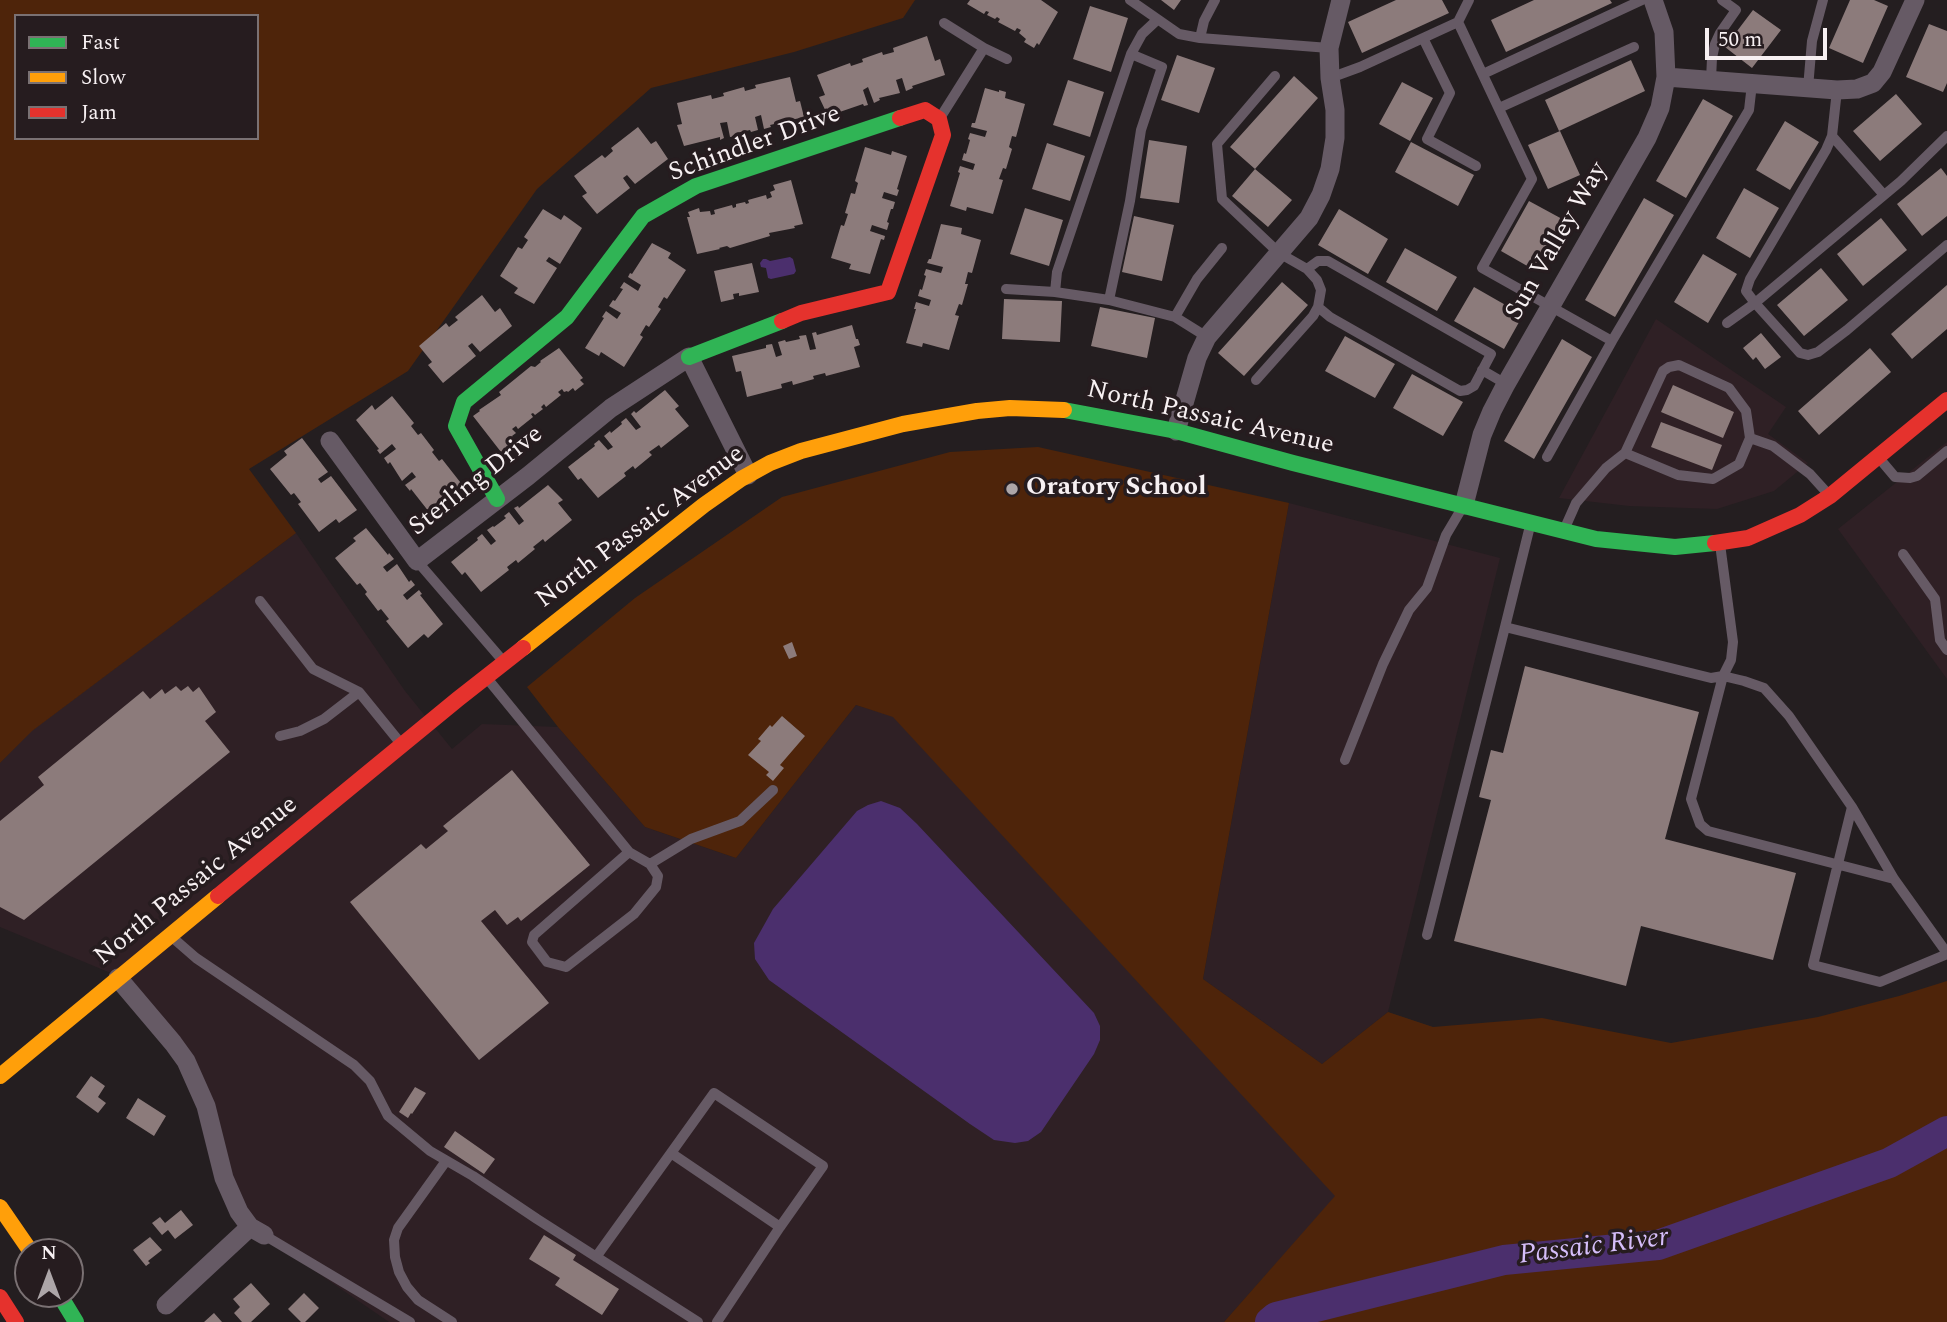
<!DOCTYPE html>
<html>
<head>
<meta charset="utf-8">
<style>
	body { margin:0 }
	#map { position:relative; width:1947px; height:1322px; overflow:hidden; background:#241e20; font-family:Spectral,serif }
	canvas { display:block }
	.legend { position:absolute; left:14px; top:14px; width:245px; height:126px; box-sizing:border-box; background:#261c1f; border:2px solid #7a7173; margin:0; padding:9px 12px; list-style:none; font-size:21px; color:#f7f0f2 }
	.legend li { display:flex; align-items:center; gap:14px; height:35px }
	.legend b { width:35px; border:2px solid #7a7173 }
	.north { position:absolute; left:14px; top:1238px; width:70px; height:70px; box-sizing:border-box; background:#261c1f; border:2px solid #7a7173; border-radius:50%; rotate:0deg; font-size:19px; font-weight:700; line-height:28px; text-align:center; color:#f7f0f2 }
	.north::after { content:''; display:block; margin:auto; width:24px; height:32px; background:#ada6a8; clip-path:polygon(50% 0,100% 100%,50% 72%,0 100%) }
	.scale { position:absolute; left:1705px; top:28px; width:122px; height:32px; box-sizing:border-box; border:4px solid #f7f0f2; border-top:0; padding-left:9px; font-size:21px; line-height:24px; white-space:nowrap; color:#f7f0f2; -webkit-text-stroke:5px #261c1f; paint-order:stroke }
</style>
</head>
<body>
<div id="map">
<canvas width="1947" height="1322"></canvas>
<ul class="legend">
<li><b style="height:9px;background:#30b455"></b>Fast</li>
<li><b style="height:9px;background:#ff9f0a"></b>Slow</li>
<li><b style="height:9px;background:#e5322d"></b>Jam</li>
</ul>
<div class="north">N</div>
<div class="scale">50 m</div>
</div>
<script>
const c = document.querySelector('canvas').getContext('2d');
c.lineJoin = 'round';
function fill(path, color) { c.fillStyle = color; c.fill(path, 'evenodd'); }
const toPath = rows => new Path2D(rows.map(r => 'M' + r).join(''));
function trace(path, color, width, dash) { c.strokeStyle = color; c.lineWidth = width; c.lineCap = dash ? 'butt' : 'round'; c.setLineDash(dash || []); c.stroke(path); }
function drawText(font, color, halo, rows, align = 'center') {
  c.font = font + ' Spectral,serif'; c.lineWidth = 7; c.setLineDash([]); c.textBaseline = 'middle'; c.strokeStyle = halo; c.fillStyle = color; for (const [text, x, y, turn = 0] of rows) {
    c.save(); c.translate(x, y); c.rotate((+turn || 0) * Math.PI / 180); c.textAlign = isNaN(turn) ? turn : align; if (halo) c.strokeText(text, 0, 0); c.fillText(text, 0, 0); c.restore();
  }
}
const built = toPath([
	[1656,319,1786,407,1768,434,1808,463,1774,491,1717,509,1629,506,1559,498],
	[1947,442,1947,679,1838,529],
	[1289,503,1500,558,1388,1012,1322,1064,1203,979],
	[296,533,405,691,452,749,482,724,558,727,645,827,736,858,856,705,893,716,1336,1196,1224,1322,389,1322,248,1225,189,1060,118,976,0,927,0,763,31,731]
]);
const green = toPath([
	[0,0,915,0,903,18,794,52,651,88,537,189,408,371,249,469,296,533,32,731,0,763],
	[16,16,257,16,257,138,16,138],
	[1038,447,1289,503,1203,979,1322,1064,1388,1012,1433,1027,1542,1018,1671,1043,1818,1017,1899,996,1947,981,1947,1322,1224,1322,1335,1196,893,717,856,705,736,858,645,827,558,727,527,687,635,598,782,497,950,452]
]);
const water = toPath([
	[790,257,793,259,796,271,794,274,771,279,768,278,766,268,761,267,760,263,763,259,766,259,770,261],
	[881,801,900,808,917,824,1094,1013,1100,1026,1100,1040,1094,1054,1041,1132,1028,1141,1015,1143,994,1140,970,1124,769,980,755,959,754,943,773,909,857,811,868,805]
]);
const river = toPath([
	[1270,1322,1276,1317,1504,1260,1658,1245,1889,1163,1947,1131]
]);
const building = toPath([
	[970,0,1041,0,1058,12,1039,45,1037,43,1034,48,1024,42,1026,39,1019,33,1021,30,1017,28,1015,31,998,22,1000,19,997,17,995,19,987,15,989,12,986,11,984,14,967,4],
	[1161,0,1181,0,1174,10],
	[1396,0,1442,0,1449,13,1362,53,1348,22],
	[1534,0,1610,0,1612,3,1506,52,1491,20],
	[1850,0,1874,0,1888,6,1863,63,1829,48],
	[1090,6,1128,18,1111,72,1073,59],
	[1753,10,1781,30,1752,68,1725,47],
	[1929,24,1947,31,1947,83,1943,92,1906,77],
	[927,36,935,61,940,59,945,75,912,86,913,88,906,91,902,78,896,80,900,93,879,98,880,100,874,103,868,87,863,90,868,105,864,106,863,104,828,116,819,97,825,95,817,75,850,63,851,66,863,62,862,59,882,52,883,55,894,52,893,48],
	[1177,55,1215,68,1199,113,1161,100],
	[1631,60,1645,91,1559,131,1545,100],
	[1294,76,1318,98,1255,169,1230,147],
	[790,77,796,102,800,101,804,117,770,125,771,127,764,129,761,115,755,117,758,130,751,132,750,130,736,133,737,136,730,137,727,122,720,123,724,138,720,140,720,137,684,146,677,125,682,124,677,103,711,95,712,99,724,96,723,93,744,87,745,91,756,88,755,85],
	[1068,80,1104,92,1090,137,1053,125],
	[1402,82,1433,98,1410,141,1379,124],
	[985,88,999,92,999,90,1006,92,1005,98,1025,104,1016,137,1012,136,1009,147,1012,149,1006,169,1003,168,999,179,1003,180,993,214,967,207,966,211,950,206,960,173,958,172,960,166,973,170,975,164,962,160,964,153,966,154,970,140,968,139,970,133,985,137,987,131,971,127,972,123,975,123],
	[1896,94,1922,124,1880,161,1853,131],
	[1703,99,1733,116,1686,198,1656,181],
	[1785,121,1819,142,1790,190,1756,170],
	[638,127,651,144,656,141,668,159,635,184,627,175,623,178,630,188,597,214,582,196,587,193,574,176,602,155,605,158,613,151,611,148],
	[1560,131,1580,175,1548,189,1528,145],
	[1149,140,1187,146,1179,203,1140,198],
	[1411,142,1474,175,1458,206,1395,172],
	[1047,143,1085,156,1070,201,1032,189],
	[865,147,891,155,892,151,907,156,897,189,899,190,897,196,884,192,882,198,895,202,893,209,891,209,887,222,889,223,887,230,872,225,870,231,885,236,884,240,881,239,870,274,849,269,851,264,831,258,841,225,844,226,848,214,845,213,851,193,855,194,858,183,855,181],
	[1941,168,1947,176,1947,216,1922,236,1897,204],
	[1255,169,1292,200,1268,227,1232,196],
	[791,180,803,224,794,226,795,228,769,233,770,236,730,248,727,246,719,248,720,249,697,254,687,217,690,217,688,212,699,208,700,212,710,211,711,215,715,214,714,210,732,205,733,208,736,207,736,204,745,202,746,204,749,203,748,200,766,195,767,199,772,197,770,192,775,190,773,185],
	[1744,188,1779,208,1750,258,1716,238],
	[1644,198,1674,215,1615,317,1585,300],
	[1529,201,1564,220,1536,271,1501,251],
	[1025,208,1063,220,1049,266,1010,254],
	[543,209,561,220,564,215,582,228,560,264,549,257,546,261,557,268,534,304,514,293,518,288,500,276,518,247,522,249,528,240,524,237],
	[1339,209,1388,239,1368,274,1318,245],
	[1134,216,1174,225,1162,281,1122,272],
	[1881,218,1907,250,1863,286,1837,254],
	[941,224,962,228,961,234,981,240,972,273,968,272,965,284,968,284,962,305,959,304,955,315,959,316,949,350,923,343,922,347,906,343,916,309,914,309,916,302,929,306,931,300,918,296,920,289,922,290,926,276,924,275,926,269,941,273,943,267,927,263,929,259,931,259],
	[652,243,671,253,668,258,686,270,667,299,664,297,658,307,661,309,649,327,646,325,640,335,643,337,624,367,601,352,599,356,585,348,604,318,602,317,606,311,617,319,621,313,609,306,613,300,615,301,623,289,620,288,624,282,638,291,641,285,628,277,630,273,632,274],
	[1405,248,1457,277,1437,311,1386,282],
	[1703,254,1737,274,1708,323,1674,302],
	[752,263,759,292,739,296,739,293,733,294,734,299,721,302,714,271],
	[1821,268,1848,300,1804,336,1777,305],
	[1282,282,1308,305,1244,376,1218,353],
	[1947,285,1947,329,1912,359,1891,334],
	[1474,287,1523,315,1504,349,1454,321],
	[482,295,495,312,500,308,512,326,480,352,472,343,468,346,476,356,443,383,428,365,432,362,419,346,446,323,449,327,458,320,455,317],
	[1004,299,1062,301,1060,342,1002,339],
	[1100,307,1155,318,1147,358,1091,346],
	[852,325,856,339,858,339,860,345,854,347,860,367,826,376,825,373,813,376,814,379,793,385,792,381,781,384,782,388,747,397,741,371,736,372,732,356,766,348,766,345,772,344,776,357,782,355,778,342,785,340,786,342,800,339,799,336,806,335,810,350,816,349,812,333,816,332,817,335],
	[1761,333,1781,357,1765,369,1756,357,1753,360,1743,348],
	[1345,336,1395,364,1375,398,1325,371],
	[1562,339,1592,357,1534,459,1504,441],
	[559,348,583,378,580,380,584,384,575,391,573,388,568,392,567,391,564,392,562,389,558,392,561,395,546,407,544,404,541,407,543,409,535,415,533,413,531,414,533,417,518,429,516,426,512,429,516,433,512,436,515,440,501,452,473,416,480,411,479,410,501,395,499,392,531,366,535,367,541,362,540,361],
	[1870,348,1891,372,1819,435,1798,411],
	[1412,374,1463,402,1443,436,1393,408],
	[1673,385,1734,412,1723,438,1661,412],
	[665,390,679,406,675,409,689,426,661,448,659,445,649,452,652,455,635,469,633,466,624,473,626,476,598,498,581,478,578,480,568,467,595,446,594,444,599,440,608,450,613,447,604,436,610,431,611,433,622,424,621,422,626,418,636,430,641,427,631,414,634,411,636,413],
	[392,396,414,423,411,426,418,435,421,433,434,450,432,452,439,461,442,459,464,487,443,503,446,507,433,517,411,489,410,491,405,485,416,477,412,472,402,481,390,462,388,464,384,458,396,449,392,444,380,454,377,450,379,449,356,420,372,405,375,410],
	[1661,422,1722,445,1712,470,1651,447],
	[302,438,328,472,318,479,321,483,331,476,357,510,339,523,336,519,319,532,298,504,301,502,294,493,291,495,270,469,287,455,284,451],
	[548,485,563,500,558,503,572,520,545,542,543,539,533,547,535,549,518,563,516,560,507,567,509,570,481,592,465,572,462,575,451,562,478,540,477,538,482,534,491,545,496,541,487,530,493,526,494,527,506,518,504,516,509,512,519,525,524,521,514,508,518,506,519,508],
	[366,528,388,555,389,553,394,559,383,567,387,572,397,564,409,582,411,580,415,585,403,595,407,600,419,590,422,594,420,595,443,624,428,638,424,634,408,648,386,621,389,619,381,609,378,611,365,594,367,592,360,583,357,585,335,558,356,541,353,538],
	[792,642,797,656,789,659,783,646],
	[1525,666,1699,712,1665,839,1796,873,1773,960,1641,926,1626,986,1454,941,1491,800,1479,797,1491,750,1503,753],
	[176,686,181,691,188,686,193,692,199,687,216,712,205,721,230,752,24,920,0,907,0,821,44,785,38,777,143,691,150,699,162,689,165,694],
	[782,716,805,736,780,765,784,768,773,781,766,775,769,772,748,755,761,741,758,739,770,725,772,727],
	[512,770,590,865,521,921,518,917,507,925,495,910,481,921,549,1003,479,1060,350,902,421,844,426,849,448,831,443,826],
	[91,1076,105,1086,98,1097,106,1103,98,1113,76,1097],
	[415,1087,426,1093,412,1114,411,1113,408,1118,399,1112],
	[138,1098,166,1116,154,1136,126,1118],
	[455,1131,495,1159,484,1174,444,1147],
	[181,1210,193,1225,175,1239,168,1230,162,1235,152,1223,160,1217,165,1223],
	[544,1235,576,1255,573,1260,619,1289,602,1315,555,1285,560,1278,529,1259],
	[150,1237,162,1250,148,1261,150,1263,146,1266,133,1250],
	[251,1283,270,1304,251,1322,242,1322,234,1313,240,1307,233,1299],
	[304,1293,319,1308,305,1322,301,1322,288,1309],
	[214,1313,222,1322,204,1322]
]);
const lane = toPath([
	[1130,0,1179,34,1200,38,1329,48],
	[1458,22,1469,0],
	[1200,38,1204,21,1215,0],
	[1423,38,1450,93,1427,139,1476,166],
	[984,48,1007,59],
	[1483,74,1642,0],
	[1330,78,1360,67,1458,22,1532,179,1482,268,1612,341],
	[1711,80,1712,58,1715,44,1720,33,1736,10,1722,0],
	[1808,88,1812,41,1823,0],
	[1837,90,1832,136,1826,150,1750,279,1746,291,1755,303,1800,353,1808,355,1818,352,1847,330,1947,245],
	[1499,108,1634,47],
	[940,118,984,48,944,23],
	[1832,136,1884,195],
	[1307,269,1318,261,1328,261,1491,354,1474,386,1467,390,1460,391,1330,317,1318,307],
	[1006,289,1055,292,1109,300,1175,317,1207,337],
	[1055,292,1057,272,1131,54,1142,34,1157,20],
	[1109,300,1130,201,1141,130,1162,67,1131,54],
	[1175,317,1197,279,1222,248],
	[1727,323,1755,303,1901,181,1947,136],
	[1482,370,1506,384],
	[1256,380,1313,316,1318,307,1321,290,1317,280,1307,269,1279,253,1222,199,1217,144,1275,76],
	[1750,438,1773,446,1810,474,1829,495],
	[1547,457,1612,341,1749,110,1752,84],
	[1879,458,1895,477,1910,478,1917,476,1947,451],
	[1530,526,1505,627,1711,678,1723,676,1731,660,1733,642,1720,544],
	[1564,530,1576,503,1606,468,1625,453,1678,475,1713,479,1739,464,1750,438,1746,411,1729,388,1679,365,1669,367,1663,371,1625,453],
	[1903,554,1935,599,1940,640,1947,650],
	[417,561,504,662],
	[260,601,313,669,359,692],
	[486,677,629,852,650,864,658,876,656,887,634,914,566,967,547,962,532,942,534,935,629,852],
	[280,736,300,731,324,719,359,692,402,745],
	[1345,760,1383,664,1409,610,1427,588,1446,535,1462,508],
	[1852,807,1813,965,1880,982,1947,954],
	[650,864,691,839,740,821,773,790],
	[1894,879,1708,831,1700,824,1691,799,1723,676,1744,681,1764,688,1789,716,1852,807,1894,879,1947,953],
	[1427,935,1505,627],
	[173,938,196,958,354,1065,370,1081,388,1116,430,1151,473,1176,537,1219,698,1322],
	[671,1153,714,1093,823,1166,780,1227],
	[446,1161,398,1228,394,1240,395,1257,399,1272,407,1287,418,1300,452,1322],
	[264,1235,410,1322],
	[596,1257,671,1153,780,1227,717,1322]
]);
const street = toPath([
	[1666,77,1837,90,1857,89,1873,83,1882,72,1915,0],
	[1176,431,1197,358,1207,337,1309,218,1321,195,1330,169,1335,138,1335,110,1330,78,1329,48,1341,0],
	[330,441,417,561,528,476,611,408,689,357,748,475],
	[1464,505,1482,435,1492,411,1506,384,1647,138,1660,108,1666,77,1664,32,1653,0],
	[118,978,173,1043,186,1061,206,1106,224,1178,239,1212,250,1227,264,1235],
	[166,1305,250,1227]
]);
const fast = toPath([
	[689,357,782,321],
	[1064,410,1176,431,1293,463,1596,539,1675,547,1715,543],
	[497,499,456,426,464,402,567,317,643,216,696,186,900,118],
	[59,1294,76,1322]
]);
const slow = toPath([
	[523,648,704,505,741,479,770,463,801,451,903,424,977,411,1010,408,1064,410],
	[0,1076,218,896],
	[0,1207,31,1252]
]);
const jam = toPath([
	[782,321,801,313,888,292,943,135,939,119,925,110,900,118],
	[1715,543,1748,538,1800,515,1830,496,1947,400],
	[218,896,458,699,523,648],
	[0,1297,16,1322]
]);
const markers = [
	[1012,489,7,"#ada6a8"]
];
const streetNames = [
	["Schindler Drive",755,145,-20],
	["Sun Valley Way",1558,242,-60],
	["North Passaic Avenue",1210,419,13],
	["Sterling Drive",477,482,-38],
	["North Passaic Avenue",641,528,-37],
	["North Passaic Avenue",197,882,-39]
];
const poiNames = [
	["Oratory School",1026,489]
];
const waterNames = [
	["Passaic River",1594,1248,-7]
];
fill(built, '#2f2025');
fill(green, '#4e240a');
fill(water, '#4b2f6d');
trace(river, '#4b2f6d', 30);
fill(building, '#8c7b7b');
trace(lane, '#665a65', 10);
trace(street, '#665a65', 19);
trace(fast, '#30b455', 16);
trace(slow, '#ff9f0a', 16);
trace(jam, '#e5322d', 16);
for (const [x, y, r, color] of markers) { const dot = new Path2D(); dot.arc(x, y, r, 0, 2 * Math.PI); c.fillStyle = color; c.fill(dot); trace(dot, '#261c1f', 2.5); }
drawText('26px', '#f7f0f2', '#261c1f', streetNames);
drawText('bold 26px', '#f7f0f2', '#261c1f', poiNames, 'left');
drawText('italic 28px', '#d5befa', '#261c1f', waterNames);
</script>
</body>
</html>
